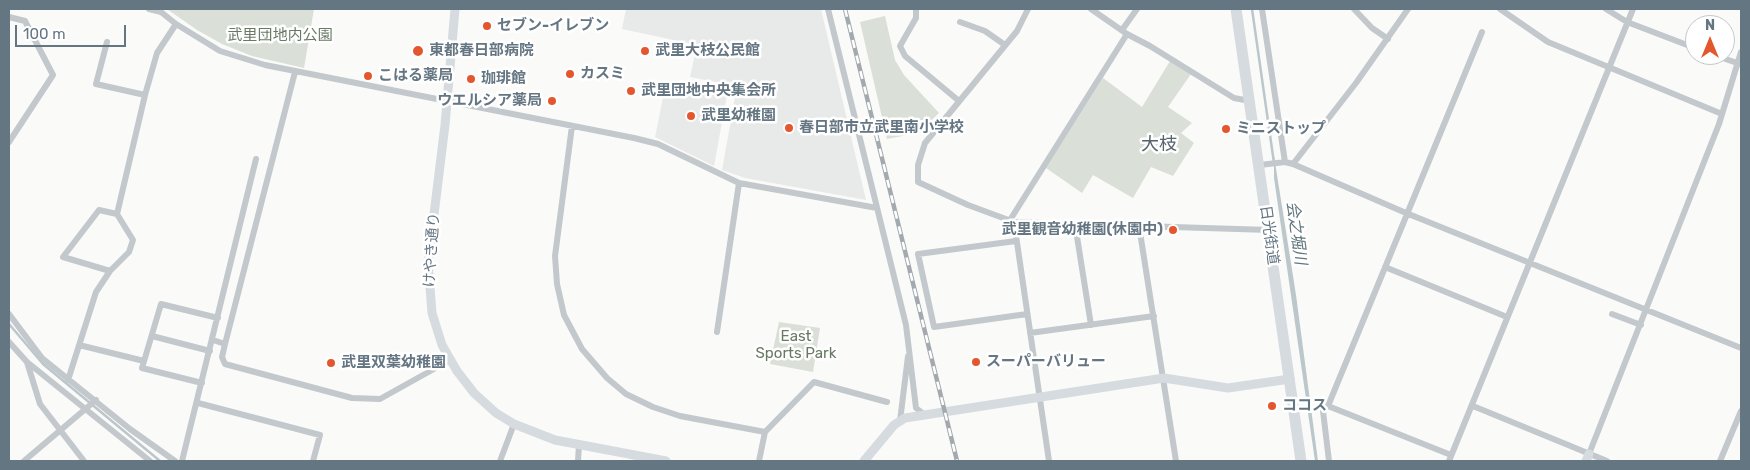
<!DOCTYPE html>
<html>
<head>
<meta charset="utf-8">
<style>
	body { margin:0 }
	#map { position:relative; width:1750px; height:470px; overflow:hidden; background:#fafaf8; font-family:Rubik,sans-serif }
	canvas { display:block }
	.frame { position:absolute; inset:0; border:10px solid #657683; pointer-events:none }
	.north { position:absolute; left:1685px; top:15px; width:50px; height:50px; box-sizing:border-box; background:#fff; border:1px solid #c1c8cd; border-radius:50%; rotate:0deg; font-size:14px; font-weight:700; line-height:20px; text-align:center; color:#657683 }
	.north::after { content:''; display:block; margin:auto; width:18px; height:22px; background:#e4572e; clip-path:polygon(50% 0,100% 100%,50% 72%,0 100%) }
	.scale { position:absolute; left:15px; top:25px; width:111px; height:22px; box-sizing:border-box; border:2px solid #657683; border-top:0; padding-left:6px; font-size:15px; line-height:18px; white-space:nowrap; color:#657683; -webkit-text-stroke:4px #fff; paint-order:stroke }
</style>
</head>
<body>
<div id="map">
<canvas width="1750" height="470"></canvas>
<div class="frame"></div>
<div class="north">N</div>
<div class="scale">100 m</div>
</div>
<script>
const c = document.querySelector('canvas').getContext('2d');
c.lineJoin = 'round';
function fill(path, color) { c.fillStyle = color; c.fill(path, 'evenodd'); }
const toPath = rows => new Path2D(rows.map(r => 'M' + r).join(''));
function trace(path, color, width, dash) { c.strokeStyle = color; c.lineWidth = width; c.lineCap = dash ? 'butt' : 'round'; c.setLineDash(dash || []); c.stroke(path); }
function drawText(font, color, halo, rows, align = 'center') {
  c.font = font + ' Rubik,"Noto Sans JP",sans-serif'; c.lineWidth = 5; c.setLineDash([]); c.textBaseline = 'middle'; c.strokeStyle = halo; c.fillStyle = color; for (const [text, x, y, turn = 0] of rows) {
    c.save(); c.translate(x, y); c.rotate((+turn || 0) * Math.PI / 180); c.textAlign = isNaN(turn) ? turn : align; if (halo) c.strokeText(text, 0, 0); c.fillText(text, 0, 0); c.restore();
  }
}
const built = toPath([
	[626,9,821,9,866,200,745,178,722,170,737,86,690,77,697,45,622,29],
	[666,83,727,95,714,166,655,137]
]);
const green = toPath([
	[167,9,314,9,304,68,252,56,222,44,197,30],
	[885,16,895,60,904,75,939,113,918,133,887,139,860,22],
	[1170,61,1191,74,1168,107,1192,123,1181,133,1194,143,1173,176,1151,167,1133,198,1093,175,1082,193,1046,168,1103,78,1142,107],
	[779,322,820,328,813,372,770,364]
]);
const water = toPath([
	[1274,156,1296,295,1318,461,1315,461,1274,178]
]);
const stream = toPath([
	[1252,9,1274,163],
	[9,324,43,364,160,461]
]);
const street = toPath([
	[149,9,161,12,176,24,220,51,265,65,634,138,658,144,739,183,877,208],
	[828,9,906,325,916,408,925,415],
	[916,9,916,18,900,46,905,56,959,101],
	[1028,9,1017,31,925,143,918,165,918,182,968,205,1014,222,1269,230],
	[1091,9,1127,34,1150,46,1234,98,1250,101],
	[1262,9,1285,162],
	[1354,9,1372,28,1388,39],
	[1500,9,1548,42,1722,114],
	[1606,9,1627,22,1695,48],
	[9,17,25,21,53,75,9,142],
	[960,22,985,31,1005,45],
	[1122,30,1137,9],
	[107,42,96,84,145,95],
	[1714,55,1740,64],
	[572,126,555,256,557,284,564,315,582,349,607,378,626,394,653,407,680,416,765,432],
	[1293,164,1356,83,1408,9],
	[1260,165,1285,162,1293,164,1406,213,1741,348],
	[117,214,145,95,157,53,176,24],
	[1010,220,1127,34],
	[1014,222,1049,461],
	[1075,224,1091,325],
	[1139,226,1176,461],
	[1016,241,918,254,934,327,1027,314],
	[1385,267,1507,317],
	[9,314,42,358,130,429,175,461],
	[1612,314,1641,325],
	[717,332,739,183],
	[1030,333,1154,316],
	[152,336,210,351],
	[213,340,225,344,222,357,225,364,352,398,380,399,450,360],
	[9,342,27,362,40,404,84,461],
	[225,344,295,72],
	[79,345,144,361],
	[27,362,150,461],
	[68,380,96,292,110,271,129,252,133,240,117,214,99,210,63,257,110,271],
	[202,383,142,368,161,304,218,318],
	[198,403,320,435,313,461],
	[1328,406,1451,455],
	[1473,406,1607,461],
	[900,421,908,356],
	[1589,454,1719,124,1741,52],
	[24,461,96,400],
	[182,461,256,159],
	[500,461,514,424],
	[578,461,579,445],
	[759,461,765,432,814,382,887,402],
	[1329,461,1323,411,1328,406,1482,32],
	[1449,461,1633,9],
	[1720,461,1741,411]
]);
const secondary = toPath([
	[455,9,445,125,428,263,432,313,442,345,457,371,474,393,496,413,514,424,555,440,666,461],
	[864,461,894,425,905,418,1164,378,1228,388,1290,379],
	[1586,461,1589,454]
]);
const highway = toPath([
	[1236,9,1301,461]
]);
const rail = toPath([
	[845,9,957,461]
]);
const markers = [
	[487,26,5,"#e4572e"],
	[418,51,6,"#e4572e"],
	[645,51,5,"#e4572e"],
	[570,74,5,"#e4572e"],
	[368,76,5,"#e4572e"],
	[471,79,5,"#e4572e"],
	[631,91,5,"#e4572e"],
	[552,101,5,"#e4572e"],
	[691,116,5,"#e4572e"],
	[789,128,5,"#e4572e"],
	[1226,129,5,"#e4572e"],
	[1173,230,5,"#e4572e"],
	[976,362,5,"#e4572e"],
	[331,363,5,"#e4572e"],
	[1272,406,5,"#e4572e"]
];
const poiNames = [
	["セブン-イレブン",497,26],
	["東都春日部病院",429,51],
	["武里大枝公民館",655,51],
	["カスミ",580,74],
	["こはる薬局",378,76],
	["珈琲館",481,79],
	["武里団地中央集会所",641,91],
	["ウエルシア薬局",542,101,"right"],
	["武里幼稚園",701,116],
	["春日部市立武里南小学校",799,128],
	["ミニストップ",1236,129],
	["武里観音幼稚園(休園中)",1163,230,"right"],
	["スーパーバリュー",986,362],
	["武里双葉幼稚園",341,363],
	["ココス",1282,406]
];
const parkNames = [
	["武里団地内公園",280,36],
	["East",796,337],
	["Sports Park",796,354]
];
const streetNames = [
	["日光街道",1269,235,82],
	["けやき通り",432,250,-86]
];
const waterNames = [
	["会之堀川",1296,233,82]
];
const quarterNames = [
	["大枝",1159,145]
];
fill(built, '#e8e9e9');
fill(green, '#dadfd7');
fill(water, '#bbc7cb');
trace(stream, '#bbc7cb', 2.5);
trace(street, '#c3c8cc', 6);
trace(secondary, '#d6dbdf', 9);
trace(highway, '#d6dbdf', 11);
trace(rail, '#a2aab0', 4.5);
trace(rail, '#fff', 2.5, [8]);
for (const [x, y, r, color] of markers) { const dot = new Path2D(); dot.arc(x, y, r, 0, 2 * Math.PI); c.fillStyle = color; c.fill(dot); trace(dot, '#fff', 2); }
drawText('bold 15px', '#657683', '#fff', poiNames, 'left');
drawText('15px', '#687a64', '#fff', parkNames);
drawText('15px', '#657683', '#fff', streetNames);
drawText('italic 16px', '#60757c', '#fff', waterNames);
drawText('18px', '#57646e', '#fff', quarterNames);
</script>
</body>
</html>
